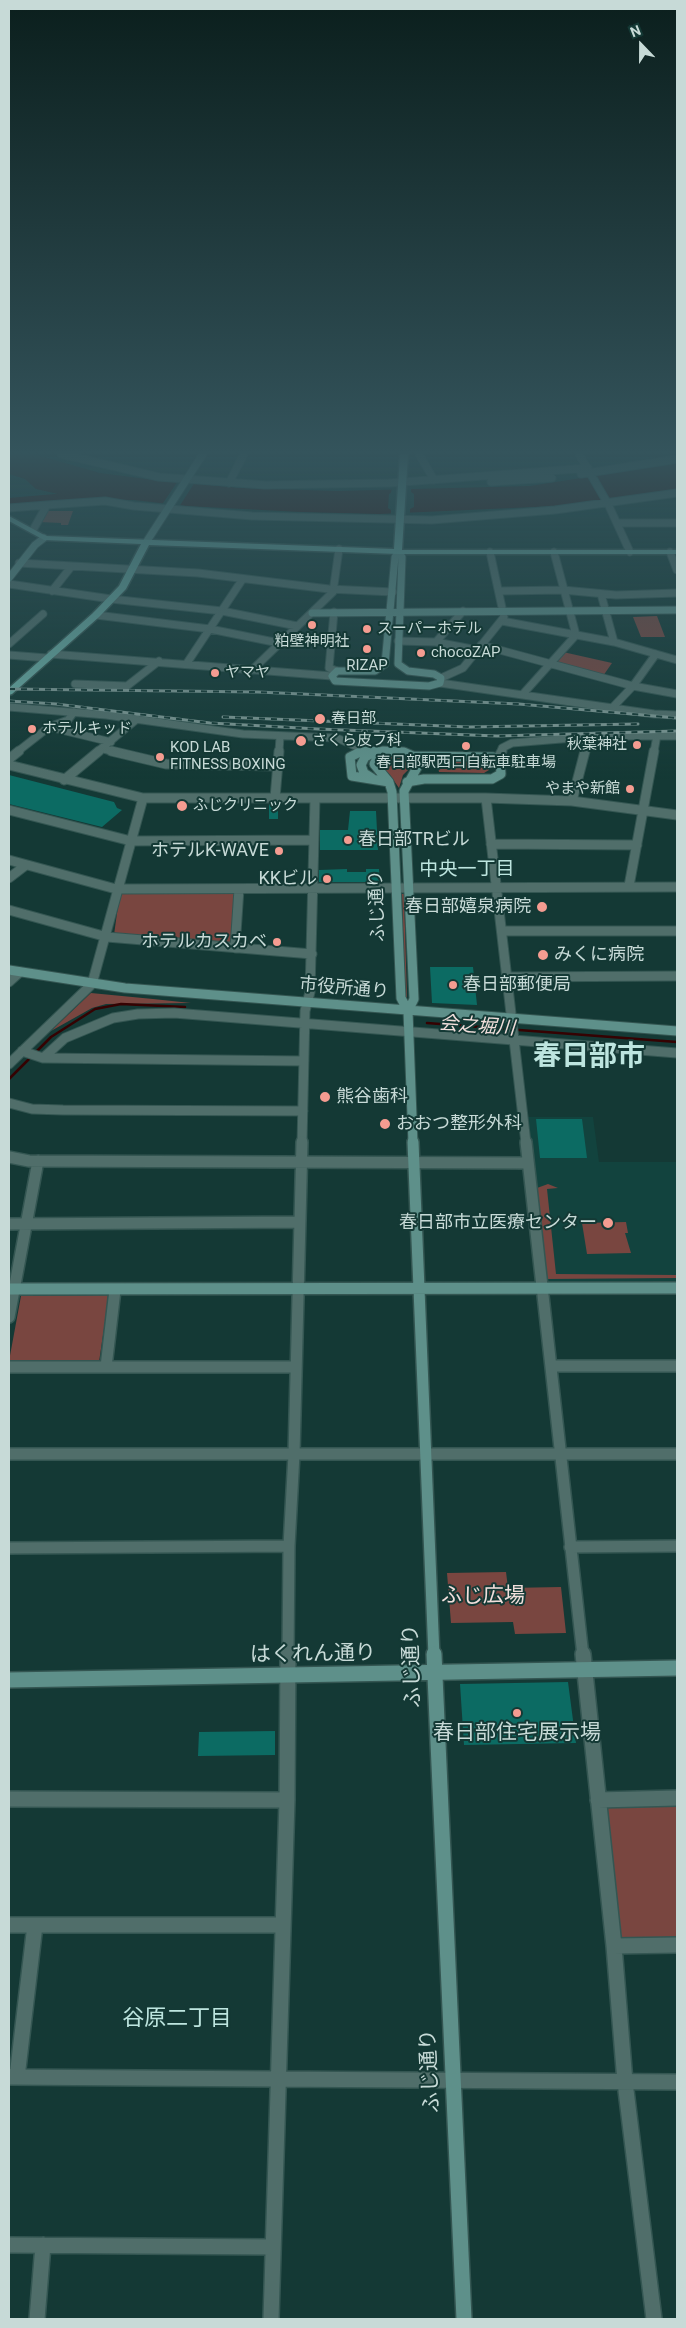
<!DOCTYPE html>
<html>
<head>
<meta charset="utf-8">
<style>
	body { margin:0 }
	#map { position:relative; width:686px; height:2328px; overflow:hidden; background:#143935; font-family:Roboto,sans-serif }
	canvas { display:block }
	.frame { position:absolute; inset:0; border:10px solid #c7dad7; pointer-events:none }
	.north { position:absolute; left:616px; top:20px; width:50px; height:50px; -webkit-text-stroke:4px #143935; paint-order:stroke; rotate:338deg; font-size:14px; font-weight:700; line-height:20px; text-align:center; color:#c7dad7 }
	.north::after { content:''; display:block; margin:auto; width:18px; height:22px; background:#c7dad7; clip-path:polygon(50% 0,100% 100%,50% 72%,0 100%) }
</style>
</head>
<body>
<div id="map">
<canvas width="686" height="2328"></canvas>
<div class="frame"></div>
<div class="north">N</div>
</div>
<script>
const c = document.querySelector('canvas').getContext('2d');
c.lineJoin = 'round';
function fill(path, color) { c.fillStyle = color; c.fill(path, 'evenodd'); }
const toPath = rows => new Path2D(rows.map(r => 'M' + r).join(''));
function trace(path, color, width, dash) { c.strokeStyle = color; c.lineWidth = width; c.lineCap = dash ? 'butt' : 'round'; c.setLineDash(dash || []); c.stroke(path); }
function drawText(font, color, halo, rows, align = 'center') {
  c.font = font + ' Roboto,"Noto Sans JP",sans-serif'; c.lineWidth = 4; c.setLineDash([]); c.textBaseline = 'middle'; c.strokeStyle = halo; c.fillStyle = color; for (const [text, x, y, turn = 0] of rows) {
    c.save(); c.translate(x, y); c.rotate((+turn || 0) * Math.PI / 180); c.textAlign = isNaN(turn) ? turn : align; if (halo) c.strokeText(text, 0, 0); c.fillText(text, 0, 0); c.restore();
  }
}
const built = toPath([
	[528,1117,593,1117,599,1162,677,1162,677,1284,545,1284]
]);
const green = toPath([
	[46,511,73,511,68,525,61,525,61,523,39,522],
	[657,616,665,637,641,637,633,617],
	[563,652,612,663,603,676,553,662],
	[396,756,408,759,413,765,403,775,399,788,390,775,380,766,380,762,389,757],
	[440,759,486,760,489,770,484,773,439,772,437,761],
	[120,891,237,892,233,946,114,935],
	[402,894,404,894,407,998,405,998],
	[91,993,153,999,191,1003,106,1004,92,1008,51,1031],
	[548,1184,558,1188,547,1189,556,1274,677,1275,677,1278,547,1279,537,1188],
	[626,1222,628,1233,625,1233,631,1253,587,1254,582,1223],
	[109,1295,99,1362,9,1361,21,1296],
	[506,1572,508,1588,561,1587,566,1633,515,1634,513,1622,451,1623,447,1573],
	[677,1802,677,1938,619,1938,605,1805]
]);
const water = toPath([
	[9,454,33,454,100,473,154,480,241,488,337,491,530,486,677,463,677,490,556,506,379,514,301,512,186,506,134,500,65,499,58,494,36,489,25,479,9,474]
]);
const pier = toPath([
	[178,481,195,482,179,507,161,506],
	[392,487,411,487,411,492,414,494,414,507,410,509,410,515,391,516,391,510,388,508,389,494,391,493]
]);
const stream = toPath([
	[427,1023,677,1042],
	[9,1079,51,1037,95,1009,121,1004,185,1007]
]);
const river = toPath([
	[89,491,93,492,95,495,93,498,9,506,9,498,89,491]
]);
const building = toPath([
	[9,775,114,802,117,808,122,810,102,827,9,804],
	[269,804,278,804,278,819,269,819],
	[350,811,376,811,378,850,320,850,320,830,348,830],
	[347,869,347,872,366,872,366,869,379,869,380,882,319,882,319,870],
	[430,967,473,967,477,1005,432,1003],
	[536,1119,582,1119,587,1158,540,1158],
	[568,1682,576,1743,464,1745,460,1684],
	[275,1731,275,1755,198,1756,199,1732]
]);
const streetFar3 = toPath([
	[61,454,159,477,265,485,390,483,588,468],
	[419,454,434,480],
	[579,454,608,504,630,552],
	[581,474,677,459],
	[491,482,552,478],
	[229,483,244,454],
	[9,508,47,505],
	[617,523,677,523],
	[33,530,47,505,105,501,134,506,252,516,432,520,555,510,677,493],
	[670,552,677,570],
	[19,563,198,573,329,589,393,592],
	[9,584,111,599,222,611,297,626],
	[52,591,71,567],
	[499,591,563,590,616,595,677,593],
	[601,594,614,642],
	[334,612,329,668,337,671],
	[96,615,210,629,279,643],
	[502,621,614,642,677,660],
	[398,641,436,642,477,650],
	[436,642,463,611],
	[9,644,43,614],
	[481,645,633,686,677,694],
	[51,654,332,676],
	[9,655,47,658],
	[187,663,242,580],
	[252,670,333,592,339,549],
	[441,678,463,668,504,617,490,552],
	[440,683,654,714,677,715],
	[75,684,127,686,159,661],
	[522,695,576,635,554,552],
	[9,707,106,715,243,734,337,738,364,750],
	[613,707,633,686,656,654],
	[49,727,111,742],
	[103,749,116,752],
	[17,752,49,727,68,720,74,712],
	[97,752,137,719],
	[279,752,280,736],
	[501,752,502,748,512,743,598,736,677,736],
	[584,752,588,738],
	[654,752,657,735]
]);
const streetFar2 = toPath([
	[111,751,166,764,277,766],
	[498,758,502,751],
	[9,759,19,751],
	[9,765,143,798,486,798,572,801,677,815],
	[64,780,99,751],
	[275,798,279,751],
	[486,798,526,1143],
	[572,801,585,751],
	[9,810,131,841,314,840],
	[491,844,637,845],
	[9,860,116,889,677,887],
	[9,878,26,865],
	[629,886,654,751],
	[9,910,107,937,312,954],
	[502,931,677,931],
	[235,948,239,889],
	[506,977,677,976],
	[9,982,20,972],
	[22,1051,43,1058,304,1061],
	[43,1058,65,1038,113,1018,138,1014,174,1013,677,1053],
	[9,1064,92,984,143,798],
	[9,1103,32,1109,63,1110,303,1111],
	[302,1143,305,1011,310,992,315,798]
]);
const streetFar1 = toPath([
	[526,1142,583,1656],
	[9,1157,29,1161,527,1163],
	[9,1224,299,1222],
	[9,1317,38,1161],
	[551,1366,677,1366],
	[9,1367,296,1367],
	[106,1367,115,1290],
	[9,1454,677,1454],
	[570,1547,677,1546],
	[9,1548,289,1546],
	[288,1656,289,1546,294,1454,302,1142]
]);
const street = toPath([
	[583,1654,614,1946,625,2082,654,2319],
	[9,1799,287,1800],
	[598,1800,677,1798],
	[9,1925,282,1925],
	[614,1946,677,1945],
	[9,2077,677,2082],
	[17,2077,35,1925],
	[9,2245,273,2247],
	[37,2319,43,2245],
	[271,2319,287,1800,288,1654]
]);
const secondaryFar3 = toPath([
	[147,541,203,454],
	[398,552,402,557,398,664,408,671,434,674,441,678,440,683,429,686,335,681,332,676,337,671,375,671,385,664,395,557,398,552],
	[9,578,35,545,44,538],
	[312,613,677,610],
	[360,752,364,750,404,752]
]);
const secondaryFar2 = toPath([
	[362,751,350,757,352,776,389,782],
	[383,751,404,752,413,756,419,764,404,791,414,999,408,1011,413,1143],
	[386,752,379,755,374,764,389,782,392,792,401,998,408,1011],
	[372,778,364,773,361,765,365,757,375,752],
	[407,782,424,779,492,779,501,774,500,761,493,757,413,756],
	[9,970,125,988,677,1031]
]);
const secondaryFar1 = toPath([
	[413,1142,434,1656],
	[9,1289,677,1288]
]);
const secondary = toPath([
	[434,1654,464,2319],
	[9,1680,677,1668]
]);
const primary = toPath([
	[400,454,408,454,402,550,677,550,677,554,398,554,149,545,126,589,99,617,12,694,9,695,9,688,93,613,119,586,141,544,44,540,9,521,9,516,46,536,394,549,400,454]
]);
const rail = toPath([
	[9,689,258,692,519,704,677,718],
	[9,701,56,704,210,723,318,729,497,736,677,731],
	[223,717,469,727,638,724]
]);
const markers = [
	[312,625,5,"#f59c91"],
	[367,629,5,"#f59c91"],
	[367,649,5,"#f59c91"],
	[421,653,5,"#f59c91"],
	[215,673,5,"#f59c91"],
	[320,719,6,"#f59c91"],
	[32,729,5,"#f59c91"],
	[301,741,6,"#f59c91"],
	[637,745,5,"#f59c91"],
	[466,746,5,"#f59c91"],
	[160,757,5,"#f59c91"],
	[630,789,5,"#f59c91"],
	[182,806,6,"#f59c91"],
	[348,840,5,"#f59c91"],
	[279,851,5,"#f59c91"],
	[327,879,5,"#f59c91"],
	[542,907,6,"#f59c91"],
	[277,942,5,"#f59c91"],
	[543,955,6,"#f59c91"],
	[453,985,5,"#f59c91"],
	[325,1097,6,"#f59c91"],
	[385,1124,6,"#f59c91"],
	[608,1223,6,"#f59c91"],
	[517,1713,5,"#f59c91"]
];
const farPoinames = [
	["スーパーホテル",377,629],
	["粕壁神明社",312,642,"center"],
	["chocoZAP",431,653],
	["RIZAP",367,666,"center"],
	["ヤマヤ",225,673],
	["春日部",331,719],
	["ホテルキッド",42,729],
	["さくら皮フ科",312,741],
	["秋葉神社",627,745,"right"],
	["KOD LAB",170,748],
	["FITNESS BOXING",170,765],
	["春日部駅西口自転車駐車場",466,763,"center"],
	["やまや新館",620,789,"right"],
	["ふじクリニック",193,806]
];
const poiNames = [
	["春日部TRビル",358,840],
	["ホテルK-WAVE",269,851,"right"],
	["KKビル",317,879,"right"],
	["春日部嬉泉病院",531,907,"right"],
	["ホテルカスカベ",267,942,"right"],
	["みくに病院",554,955],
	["春日部郵便局",463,985],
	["熊谷歯科",336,1097],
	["おおつ整形外科",396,1124],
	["春日部市立医療センター",597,1223,"right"]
];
const streetNames = [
	["ふじ通り",378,906,-92],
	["市役所通り",344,989,5]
];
const neighbourhoodNames = [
	["中央一丁目",467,870]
];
const waterNames = [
	["会之堀川",477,1027,4]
];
const nearParknames = [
	["ふじ広場",483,1597]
];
const nearStreetnames = [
	["はくれん通り",313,1655,-1],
	["ふじ通り",413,1666,-92],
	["ふじ通り",431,2071,-93]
];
const nearPoinames = [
	["春日部住宅展示場",517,1734]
];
const nearNeighbourhoodnames = [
	["谷原二丁目",177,2019]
];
const townNames = [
	["春日部市",589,1058]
];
fill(built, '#12433e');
fill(green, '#794640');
fill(water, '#350202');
fill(pier, '#143935');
trace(stream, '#350202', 2.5);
fill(river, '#350202');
fill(building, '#0c6b63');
trace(streetFar3, '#345652', 9);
trace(streetFar2, '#345652', 11);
trace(streetFar1, '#345652', 14);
trace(street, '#345652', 18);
trace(secondaryFar3, '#345652', 9);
trace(secondaryFar2, '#345652', 11);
trace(secondaryFar1, '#345652', 14);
trace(secondary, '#345652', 18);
trace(primary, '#345652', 3);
trace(streetFar3, '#506e6a', 7);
trace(streetFar2, '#506e6a', 9);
trace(streetFar1, '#506e6a', 11);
trace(street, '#506e6a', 15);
trace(secondaryFar3, '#5e908a', 7);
trace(secondaryFar2, '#5e908a', 9);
trace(secondaryFar1, '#5e908a', 11);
trace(secondary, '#5e908a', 15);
fill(primary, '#68aaa2');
trace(rail, '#7c9793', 3);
trace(rail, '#143935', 2, [6]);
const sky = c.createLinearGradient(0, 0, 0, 780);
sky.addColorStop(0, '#0b1f1d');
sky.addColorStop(0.58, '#34545c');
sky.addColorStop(1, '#34545c00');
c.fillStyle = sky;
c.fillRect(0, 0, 686, 780);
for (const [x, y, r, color] of markers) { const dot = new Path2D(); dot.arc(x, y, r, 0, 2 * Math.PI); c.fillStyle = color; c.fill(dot); trace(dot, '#143935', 2); }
drawText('15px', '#c7dad7', '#143935', farPoinames, 'left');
drawText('18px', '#c7dad7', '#143935', poiNames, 'left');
drawText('18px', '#c7dad7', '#143935', streetNames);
drawText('19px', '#bde5df', '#143935', neighbourhoodNames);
drawText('italic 19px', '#f1dedb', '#143935', waterNames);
drawText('21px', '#f2dfdc', '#143935', nearParknames);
drawText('21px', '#c7dad7', '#143935', nearStreetnames);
drawText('21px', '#c7dad7', '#143935', nearPoinames);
drawText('22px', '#bde5df', '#143935', nearNeighbourhoodnames);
drawText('bold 28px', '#bde5df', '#143935', townNames);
</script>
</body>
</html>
